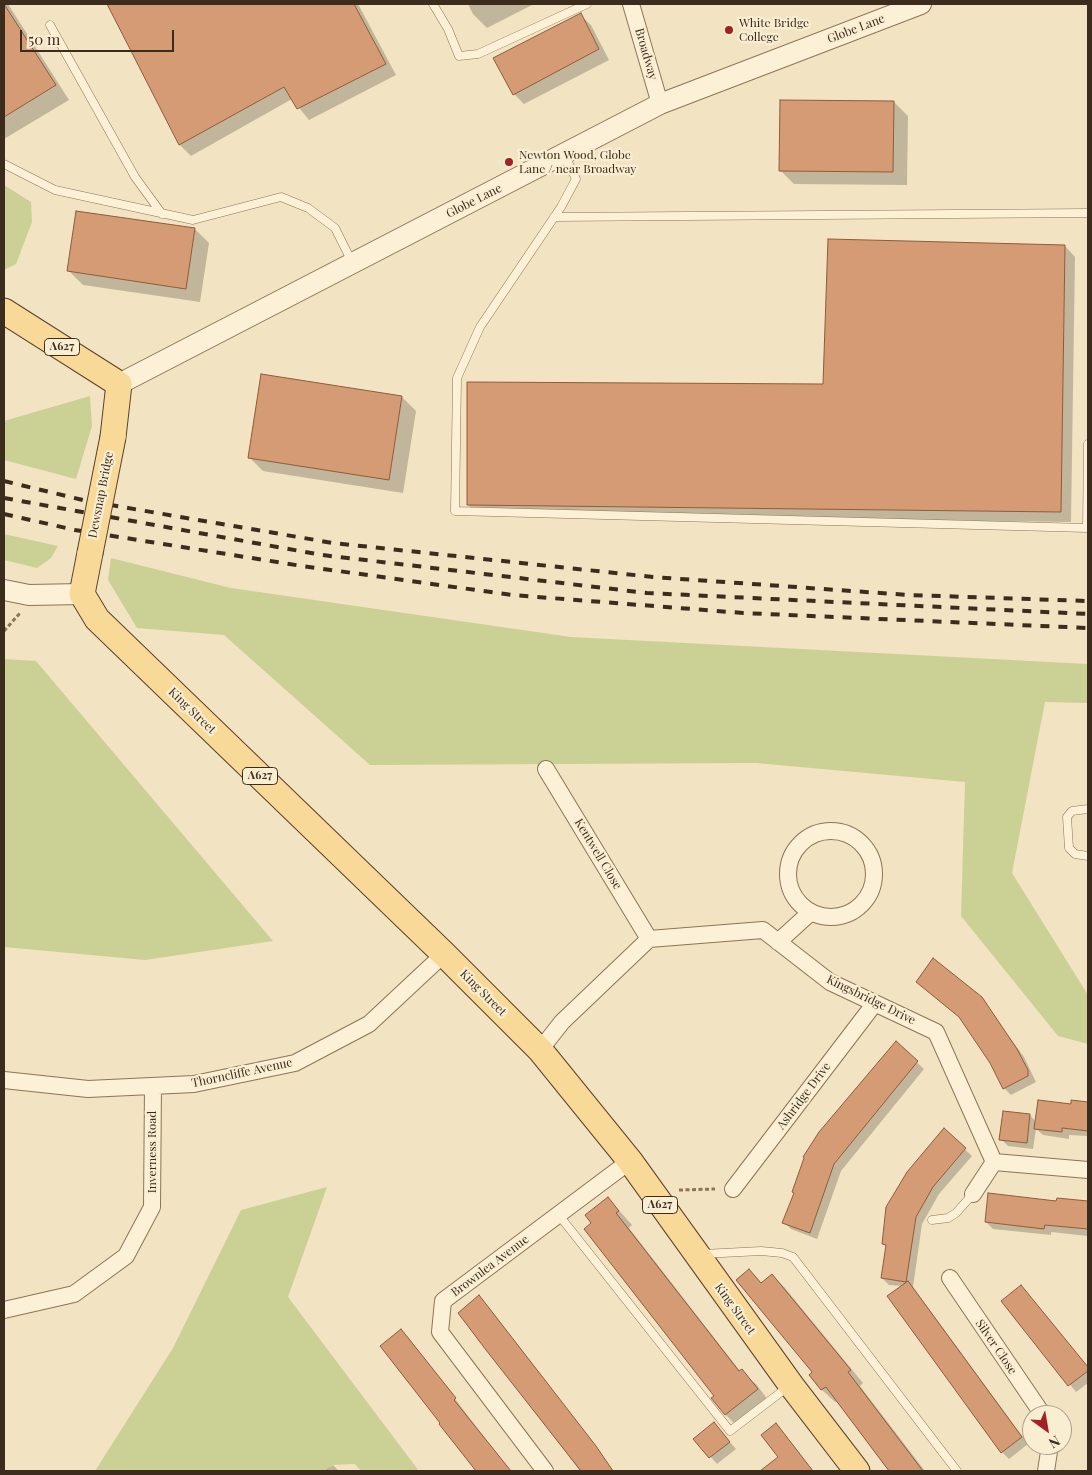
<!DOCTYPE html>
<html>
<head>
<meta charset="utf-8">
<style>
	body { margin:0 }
	#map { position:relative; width:1092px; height:1475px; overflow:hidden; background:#f2e3c2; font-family:"Playfair Display",serif }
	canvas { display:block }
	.frame { position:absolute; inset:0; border:5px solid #3c2c1d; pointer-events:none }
	.north { position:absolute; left:1022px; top:1405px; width:50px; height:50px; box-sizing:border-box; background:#f9edd2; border:1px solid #ada08a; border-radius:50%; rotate:148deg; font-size:14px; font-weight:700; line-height:20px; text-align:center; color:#3c2c1d }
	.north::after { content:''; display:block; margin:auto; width:18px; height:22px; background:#a32124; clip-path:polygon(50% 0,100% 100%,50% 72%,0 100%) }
	.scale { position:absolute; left:20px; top:30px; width:154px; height:22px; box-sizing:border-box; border:2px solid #3c2c1d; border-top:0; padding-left:6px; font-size:15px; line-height:18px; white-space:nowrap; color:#3c2c1d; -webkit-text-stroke:4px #f9edd2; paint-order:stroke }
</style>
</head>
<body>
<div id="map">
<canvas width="1092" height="1475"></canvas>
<div class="frame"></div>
<div class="north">N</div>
<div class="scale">50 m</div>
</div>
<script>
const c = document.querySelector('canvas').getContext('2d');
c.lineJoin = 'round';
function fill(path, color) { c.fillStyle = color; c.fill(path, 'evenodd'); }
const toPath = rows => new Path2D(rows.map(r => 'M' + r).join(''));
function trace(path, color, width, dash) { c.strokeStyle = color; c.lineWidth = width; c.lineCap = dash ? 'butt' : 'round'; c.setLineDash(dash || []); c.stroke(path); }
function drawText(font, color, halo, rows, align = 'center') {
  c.font = font + ' "Playfair Display",serif'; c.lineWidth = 4.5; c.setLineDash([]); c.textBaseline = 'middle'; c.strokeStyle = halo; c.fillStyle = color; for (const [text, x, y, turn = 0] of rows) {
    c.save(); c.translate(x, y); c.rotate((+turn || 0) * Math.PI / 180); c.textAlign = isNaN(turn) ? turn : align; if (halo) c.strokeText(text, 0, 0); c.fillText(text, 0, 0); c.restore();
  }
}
const green = toPath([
	[4,185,31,202,32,222,16,264,4,270],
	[90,396,92,426,76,479,4,460,4,421],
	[4,534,58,546,51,558,37,568,4,560],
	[111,558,231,588,571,637,1088,664,1088,703,1045,702,1012,873,1088,995,1088,1044,1058,1036,961,916,965,782,756,763,370,765,224,635,137,628,108,580],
	[4,659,36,661,273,941,145,960,4,947],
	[327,1187,288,1297,419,1471,361,1471,355,1464,332,1465,327,1471,95,1471,173,1348,241,1210]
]);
const shadow = toPath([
	[4,4,8,4,69,100,4,139],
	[108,4,358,4,396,75,309,120,292,99,191,156,180,145],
	[468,4,534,4,487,28,473,14],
	[580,15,591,25,609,60,524,104,514,94],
	[894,102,908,116,907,185,794,184,780,170],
	[195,229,209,243,200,302,83,285,69,271],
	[1065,246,1075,257,1071,522,479,515,468,505,824,385],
	[402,397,416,411,403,493,263,471,249,457],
	[981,998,1024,1057,1036,1082,1011,1095,1004,1088,992,1062],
	[896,1043,924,1069,841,1171,817,1239,791,1229,784,1222],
	[1072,1102,1088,1103,1088,1136,1069,1135,1069,1139,1043,1135,1036,1129,1033,1149,1008,1146,1001,1139,1030,1115,1036,1122,1072,1106],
	[944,1130,972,1156,939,1194,922,1224,913,1287,1028,1444,1009,1459,1002,1452,902,1286,889,1285,882,1278,887,1247,883,1244],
	[608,1198,632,1225,629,1228,740,1371,756,1384,771,1404,739,1428,725,1414,716,1396,593,1223],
	[1058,1199,1088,1202,1088,1236,1051,1232,1051,1235,993,1229,986,1222,1057,1203],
	[749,1271,762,1284,772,1275,785,1288,863,1383,860,1386,925,1471,891,1471,837,1401,835,1402,822,1390,814,1373],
	[479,1297,486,1304,614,1471,580,1471,459,1313],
	[1003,1301,1078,1355,1088,1367,1088,1383,1076,1392],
	[401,1331,408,1337,510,1471,479,1471,381,1346],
	[714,1424,736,1449,717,1464,695,1439],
	[333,1465,339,1471,325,1471]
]);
const building = toPath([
	[4,4,56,85,4,117,4,4],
	[107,4,354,4,386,64,297,109,284,87,179,145,107,4],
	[581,13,599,49,513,95,493,58,581,13],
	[780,100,894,101,893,172,779,171,780,100],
	[76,211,195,228,186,289,67,271,76,211],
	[828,239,1065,245,1061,512,467,505,467,382,823,384,828,239],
	[261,374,402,396,389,480,248,458,261,374],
	[933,958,982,997,1017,1049,1028,1070,1028,1076,1003,1089,990,1063,959,1017,916,982,933,958],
	[896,1041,918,1061,834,1164,810,1233,782,1223,794,1193,792,1192,804,1158,803,1157,819,1132,896,1041],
	[1038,1100,1071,1104,1071,1100,1088,1102,1088,1131,1062,1128,1062,1132,1034,1129,1038,1100],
	[1003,1111,1030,1114,1027,1143,999,1140,1003,1111],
	[944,1128,966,1148,933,1187,916,1217,906,1282,881,1278,886,1245,882,1244,886,1207,907,1172,944,1128],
	[988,1193,1056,1201,1057,1198,1088,1201,1088,1229,1045,1225,1044,1229,985,1222,988,1193],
	[608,1197,619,1211,616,1213,739,1371,742,1369,758,1389,725,1415,711,1398,714,1396,584,1229,591,1223,585,1215,608,1197],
	[749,1269,761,1283,772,1274,851,1370,848,1372,923,1471,889,1471,826,1387,821,1390,809,1375,812,1372,736,1280,749,1269],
	[908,1281,1022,1437,1001,1453,887,1296,908,1281],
	[1021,1285,1088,1367,1088,1371,1068,1386,1001,1301,1021,1285],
	[479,1295,596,1446,613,1471,581,1471,486,1350,458,1313,479,1295],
	[401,1329,456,1398,454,1400,511,1471,476,1471,439,1424,440,1423,380,1346,401,1329],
	[714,1422,730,1442,709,1458,693,1439,714,1422],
	[776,1423,813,1471,760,1471,778,1457,761,1435,776,1423]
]);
const path = toPath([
	[4,631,20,613],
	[679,1190,715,1189]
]);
const service = toPath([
	[433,4,448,29,459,56,478,54,587,4],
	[50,25,135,177,162,214],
	[564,154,576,179,561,207,480,327,457,378,455,511,1087,528,1088,444],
	[4,164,55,190,193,220,281,197,308,208,335,228,352,262],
	[554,217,1088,213],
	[1088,809,1072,811,1067,817,1069,848,1075,854,1088,856],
	[558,1214,730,1431,789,1386],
	[932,1220,948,1218,956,1213,973,1194],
	[703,1254,761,1251,782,1253,793,1257,957,1471]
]);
const minor = toPath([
	[631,4,660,104],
	[546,769,649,939],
	'788 874a43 43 0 1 1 86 0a43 43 0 1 1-86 0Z',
	[778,942,811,912],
	[540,1050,562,1022,649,939,763,930,830,982,936,1032,994,1162,1088,1170],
	[4,1080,88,1089,194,1084,295,1063,369,1024,444,954],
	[733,1189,875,1003],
	[973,1194,994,1162],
	[950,1278,1043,1415],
	[4,1310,74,1294,126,1256,152,1207,153,1086],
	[545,1471,440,1332,443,1301,630,1161],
	[1046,1471,1050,1445]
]);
const tertiary = toPath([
	[119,384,660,104,921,4],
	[4,590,29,595,82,594]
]);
const primary = toPath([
	[4,311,119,384,113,437],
	[90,553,82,594,97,619,444,954,540,1050,630,1161,791,1385,857,1471]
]);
const rail = toPath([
	[4,481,87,501,333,543,653,577,909,595,1088,601],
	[4,498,322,555,647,593,1088,614],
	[4,514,75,530,302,566,512,595,743,613,1088,628]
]);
const primaryBridge = toPath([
	[90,553,113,437]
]);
const markers = [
	[729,30,5,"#a32124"],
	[509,162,5,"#a32124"]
];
const shields = [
	[62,347,35],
	[260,776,35],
	[660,1205,35]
];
const shieldNames = [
	["A627",62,347],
	["A627",260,776],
	["A627",660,1205]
];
const poiNames = [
	["White Bridge",739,23],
	["College",739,37],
	["Newton Wood, Globe",519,155],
	["Lane / near Broadway",519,169]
];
const streetNames = [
	["Globe Lane",856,29,-21],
	["Broadway",646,54,74],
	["Globe Lane",474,201,-27],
	["Dewsnap Bridge",101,495,-79],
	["King Street",192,711,44],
	["Kentwell Close",598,854,59],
	["King Street",483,993,45],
	["Kingsbridge Drive",871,1000,26],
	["Thorncliffe Avenue",242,1073,-12],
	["Ashridge Drive",804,1096,-53],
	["Inverness Road",152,1152,-90],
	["Brownlea Avenue",490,1266,-37],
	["King Street",735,1309,54],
	["Silver Close",996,1347,56]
];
fill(green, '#cbd195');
fill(shadow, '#0003');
fill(building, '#d49b74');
trace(building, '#8f5b3b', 1);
trace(service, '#8e7457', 9);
trace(minor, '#8e7457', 18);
trace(tertiary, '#8e7457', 22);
trace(primary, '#5b412c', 27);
trace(path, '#8e7457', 3, [4, 2.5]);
trace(service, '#fcf0d6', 8);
trace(minor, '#fcf0d6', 16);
trace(tertiary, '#fcf0d6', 20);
trace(primary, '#f8d997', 25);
trace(rail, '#3c2c1d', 4, [9, 9]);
trace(primaryBridge, '#5b412c', 27, []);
trace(primaryBridge, '#f8d997', 25);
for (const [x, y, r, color] of markers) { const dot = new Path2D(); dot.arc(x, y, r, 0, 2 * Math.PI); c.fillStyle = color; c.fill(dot); trace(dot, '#f9edd2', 2); }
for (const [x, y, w] of shields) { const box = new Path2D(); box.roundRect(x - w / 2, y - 8.5, w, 17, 4); c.fillStyle = '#f9edd2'; c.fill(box); trace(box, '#3c2c1d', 1); }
drawText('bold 11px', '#3c2c1d', null, shieldNames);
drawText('12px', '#3c2c1d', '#f9edd2', poiNames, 'left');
drawText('12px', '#3c2c1d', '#f9edd2', streetNames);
</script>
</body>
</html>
